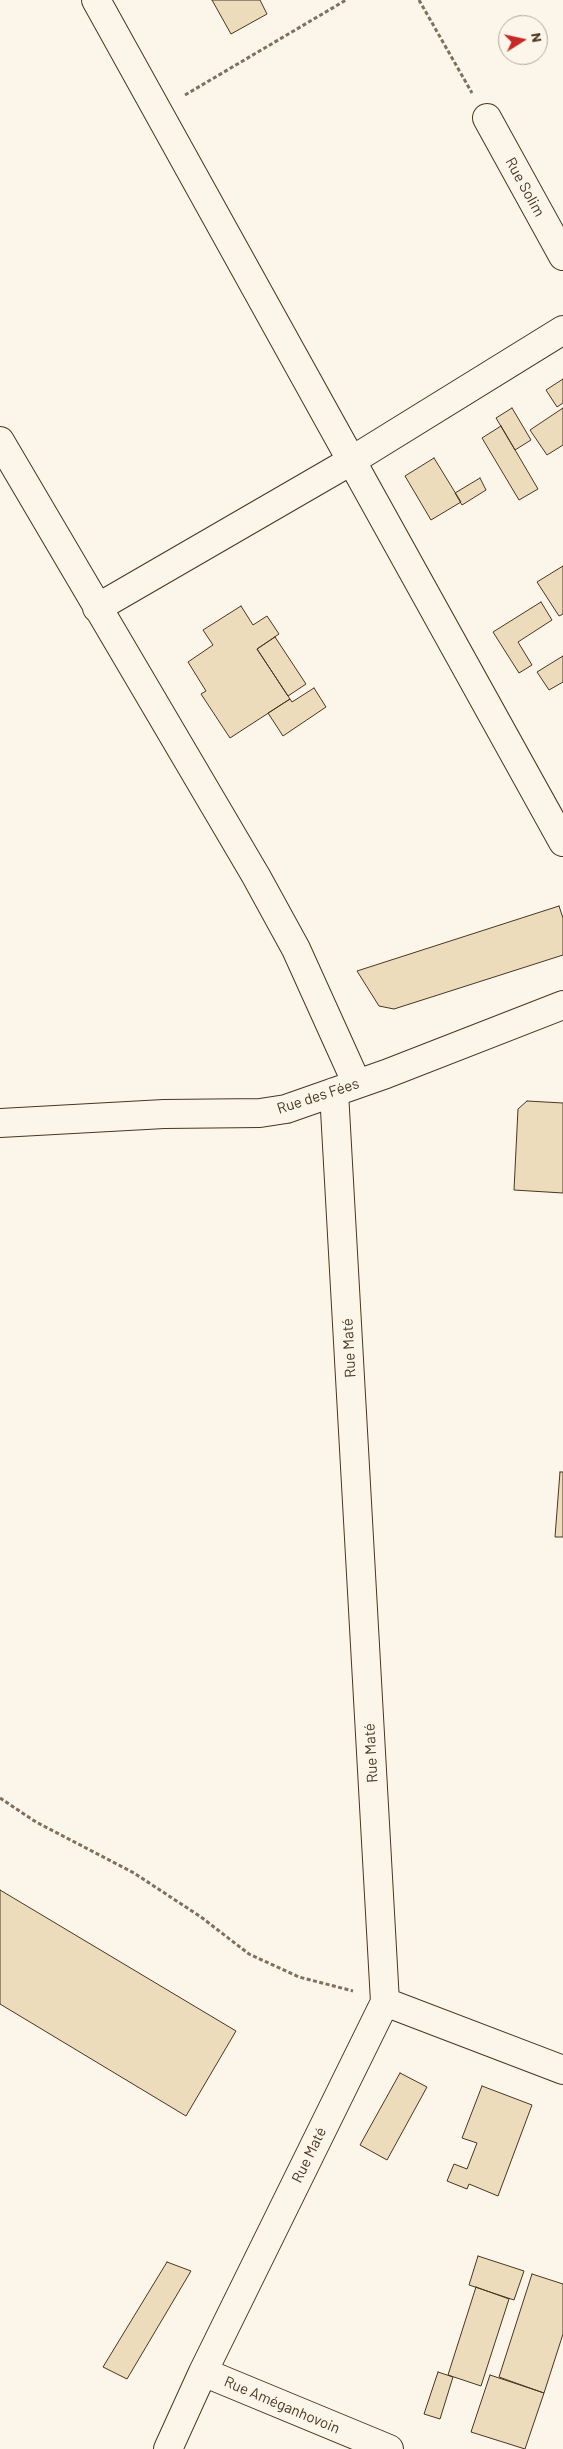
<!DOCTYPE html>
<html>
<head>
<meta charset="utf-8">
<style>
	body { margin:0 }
	#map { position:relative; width:563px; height:2449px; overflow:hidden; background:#fbf6e9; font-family:Barlow,sans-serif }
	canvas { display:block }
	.north { position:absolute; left:498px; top:15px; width:50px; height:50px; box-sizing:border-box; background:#fbf6e9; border:1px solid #b4a999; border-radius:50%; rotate:80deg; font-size:14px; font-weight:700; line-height:20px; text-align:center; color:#4a3520 }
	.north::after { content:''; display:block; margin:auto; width:18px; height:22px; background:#c62828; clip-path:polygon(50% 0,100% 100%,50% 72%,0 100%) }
</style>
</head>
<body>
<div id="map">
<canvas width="563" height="2449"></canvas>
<div class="north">N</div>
</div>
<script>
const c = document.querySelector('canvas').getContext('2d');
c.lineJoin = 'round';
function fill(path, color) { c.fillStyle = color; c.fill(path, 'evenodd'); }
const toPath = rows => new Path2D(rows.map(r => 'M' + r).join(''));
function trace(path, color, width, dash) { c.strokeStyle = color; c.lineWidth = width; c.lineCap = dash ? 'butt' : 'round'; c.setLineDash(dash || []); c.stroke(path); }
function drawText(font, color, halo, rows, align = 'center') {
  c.font = font + ' Barlow,sans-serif'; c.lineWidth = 4; c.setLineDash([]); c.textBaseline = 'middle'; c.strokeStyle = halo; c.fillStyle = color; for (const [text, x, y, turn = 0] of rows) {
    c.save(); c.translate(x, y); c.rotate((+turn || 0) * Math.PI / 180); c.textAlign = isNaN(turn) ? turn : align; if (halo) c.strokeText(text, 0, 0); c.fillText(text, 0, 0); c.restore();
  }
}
const building = toPath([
	[212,0,260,0,267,14,231,34,212,0],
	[563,379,563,403,557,407,546,390,563,379],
	[512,408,531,440,515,450,496,418,512,408],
	[563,408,563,445,547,455,530,430,563,408],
	[501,426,538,489,519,500,482,438,501,426],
	[434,458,461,502,431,520,405,476,434,458],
	[480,478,486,490,462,505,455,493,480,478],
	[563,566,563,614,559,616,537,582,563,566],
	[541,602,552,620,518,642,532,665,519,673,493,632,541,602],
	[241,606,253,625,267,616,279,634,257,649,290,699,230,738,201,694,206,691,188,662,213,645,203,630,241,606],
	[275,637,306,684,288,696,257,649,275,637],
	[563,656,563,682,549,690,537,672,563,656],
	[314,688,326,707,283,736,268,713,290,699,292,702,314,688],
	[559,906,563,918,563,955,394,1009,379,1006,357,971,559,906],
	[527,1101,563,1103,563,1193,514,1190,518,1109,527,1101],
	[560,1472,563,1472,563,1537,555,1537,560,1472],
	[0,1890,236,2031,186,2116,0,2004,0,1890],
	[400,2073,427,2087,387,2160,360,2145,400,2073],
	[482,2086,532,2105,498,2196,469,2184,467,2189,447,2181,454,2164,467,2169,477,2143,462,2138,482,2086],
	[478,2256,524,2271,514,2300,469,2285,478,2256],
	[167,2262,191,2271,127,2379,103,2367,167,2262],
	[532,2274,563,2284,563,2334,544,2393,499,2377,532,2274],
	[476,2287,509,2299,481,2386,448,2375,476,2287],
	[438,2372,453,2377,440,2419,424,2414,438,2372],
	[490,2375,544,2393,525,2449,471,2432,490,2375]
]);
const path = toPath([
	[419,0,472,93],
	[185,95,346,0],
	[0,1798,36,1822,134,1873,201,1917,249,1954,299,1977,353,1991]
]);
const minor = toPath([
	[96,0,563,842],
	[487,118,563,256],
	[0,441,256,876,296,949,357,1084],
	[97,608,351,461,563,330],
	[0,1123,164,1114,260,1113,286,1109,386,1074,563,1005],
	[385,2002,563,2070],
	[203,2372,389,2449],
	[168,2449,203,2372,385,2002,334,1092]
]);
const streetNames = [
	["Rue Solim",525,187,61],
	["Rue des Fées",318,1096,-18],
	["Rue Maté",349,1348,-93],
	["Rue Maté",371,1753,-93],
	["Rue Maté",309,2155,-64],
	["Rue Améganhovoin",282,2405,23]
];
fill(building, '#ecdcbc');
trace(building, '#4a3520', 1);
trace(minor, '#4a3520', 30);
trace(path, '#7f6f5c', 3, [4, 2.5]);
trace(minor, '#fbf6e9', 28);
drawText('15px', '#4a3520', '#fbf6e9', streetNames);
</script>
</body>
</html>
